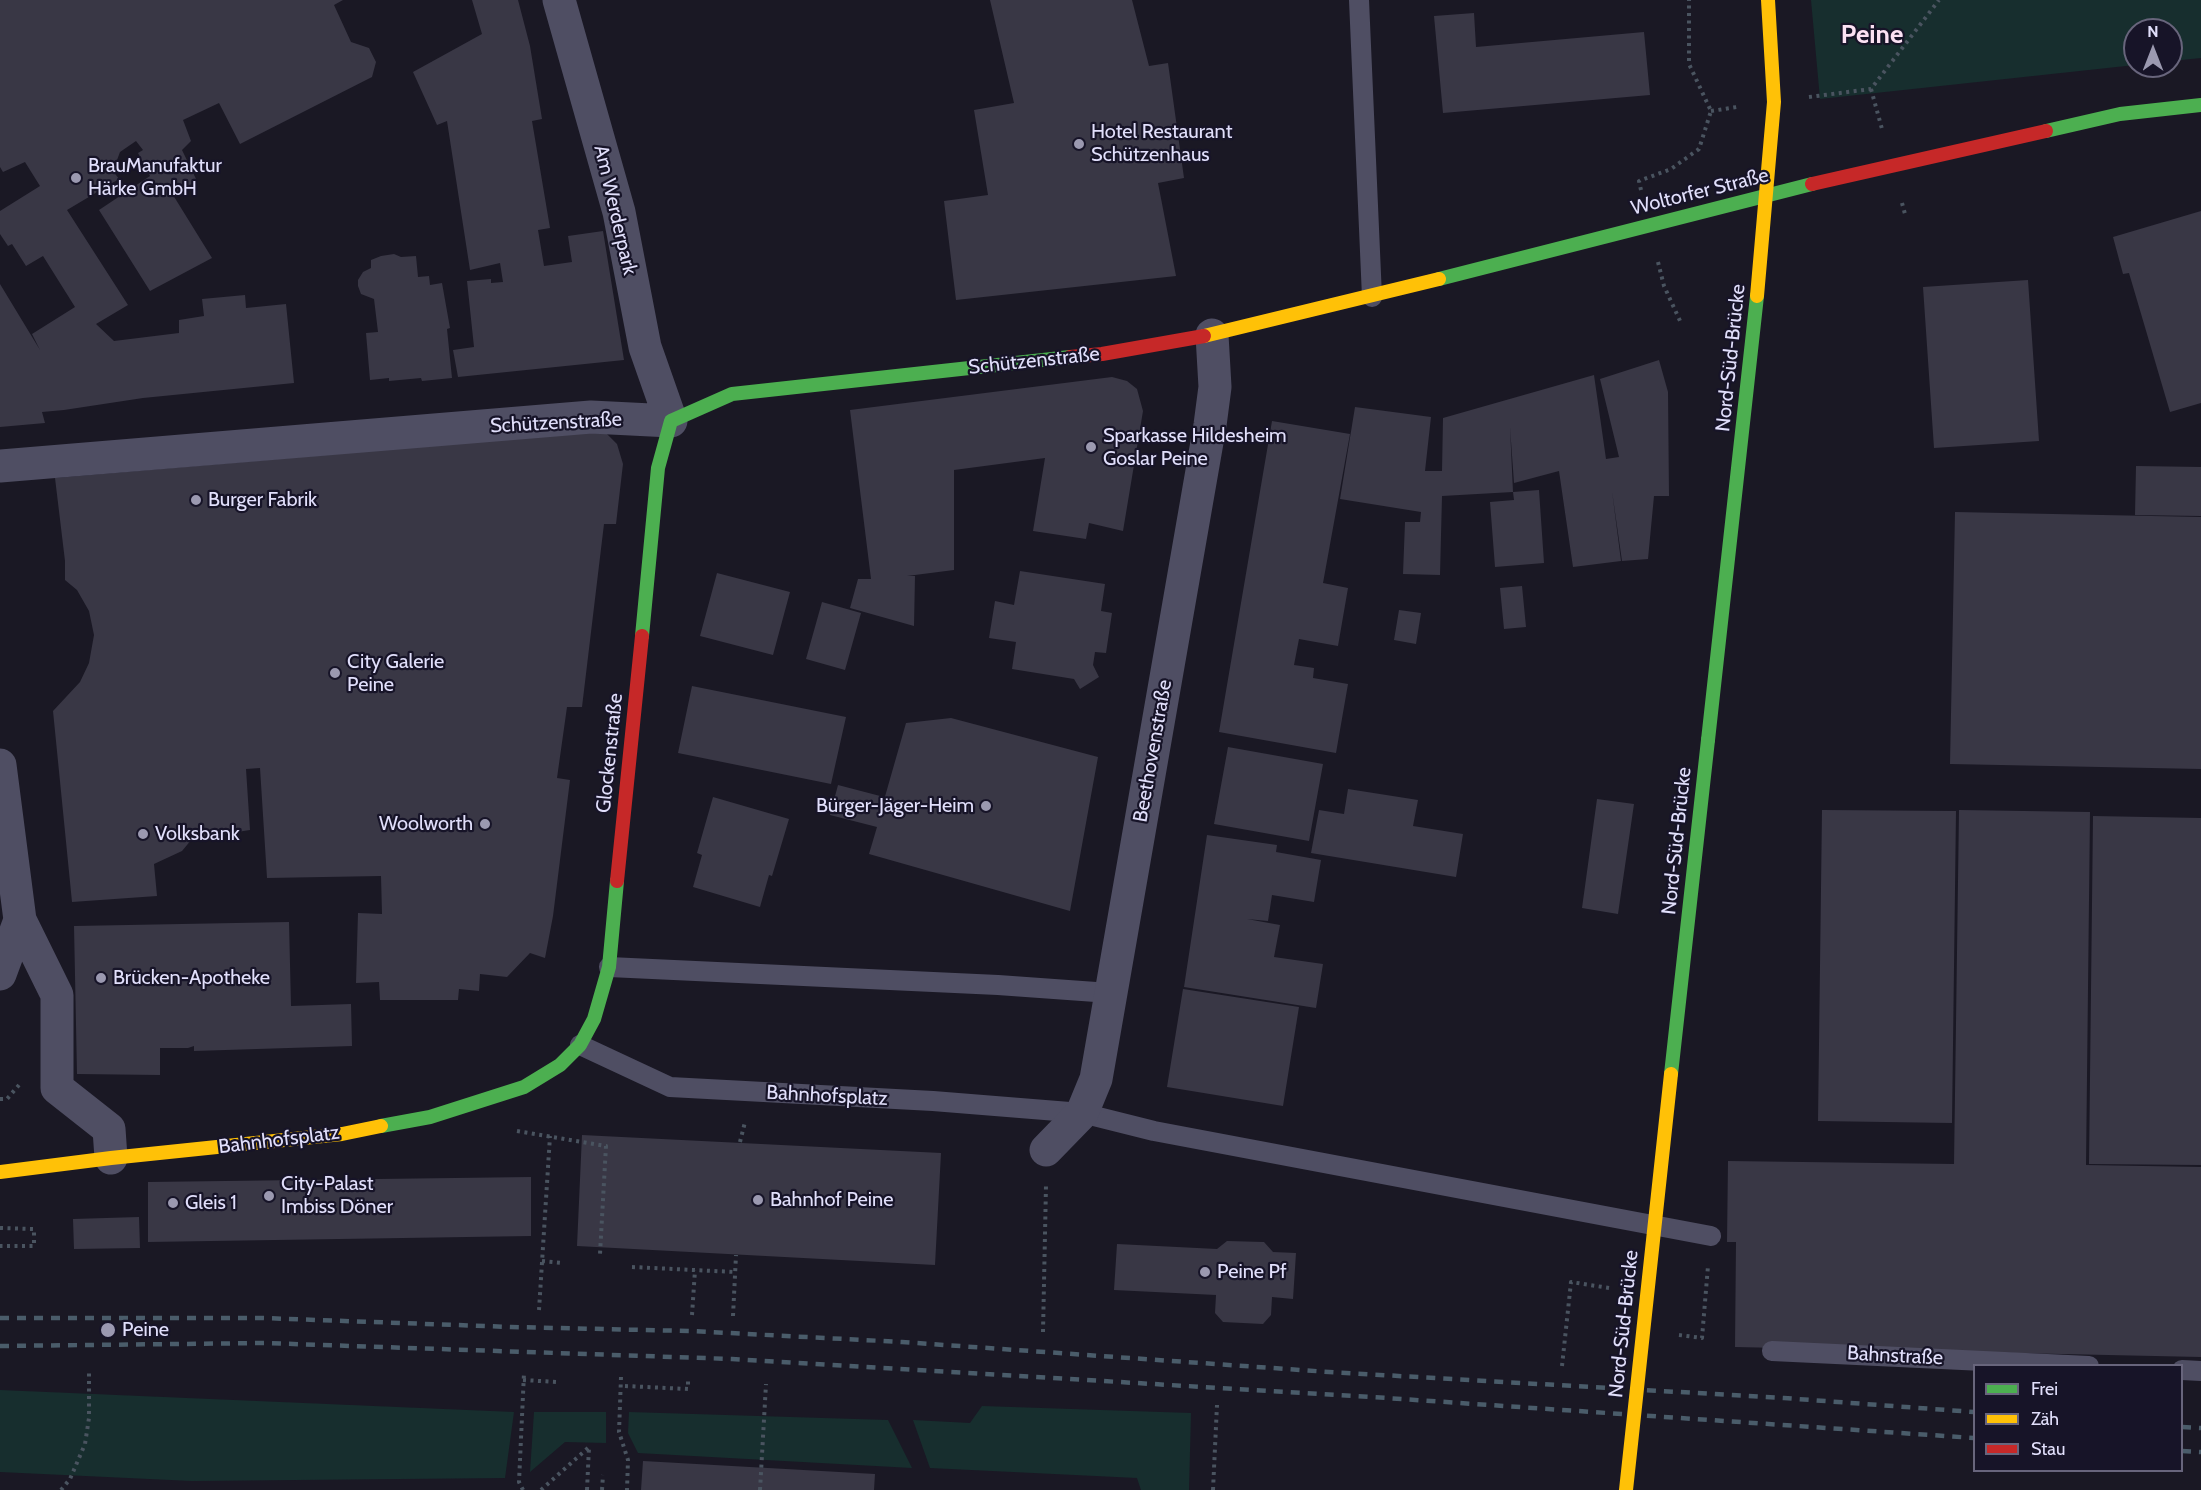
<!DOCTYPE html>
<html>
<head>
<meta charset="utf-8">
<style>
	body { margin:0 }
	#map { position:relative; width:2201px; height:1490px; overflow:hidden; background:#1a1824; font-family:Cabin,sans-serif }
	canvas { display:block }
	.legend { position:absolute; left:1973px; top:1364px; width:210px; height:108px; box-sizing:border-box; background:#171428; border:2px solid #68657c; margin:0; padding:8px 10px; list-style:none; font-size:18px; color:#e1dffb }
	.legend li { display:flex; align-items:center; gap:12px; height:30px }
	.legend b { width:30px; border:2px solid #68657c }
	.north { position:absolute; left:2123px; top:18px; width:60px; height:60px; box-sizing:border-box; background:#171428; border:2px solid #68657c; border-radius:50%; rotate:0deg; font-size:16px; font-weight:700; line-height:24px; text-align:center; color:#e1dffb }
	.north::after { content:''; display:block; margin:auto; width:21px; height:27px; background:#9b99b0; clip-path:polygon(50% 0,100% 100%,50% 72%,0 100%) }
</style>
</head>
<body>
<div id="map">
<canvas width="2201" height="1490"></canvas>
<ul class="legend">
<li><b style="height:8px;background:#4caf50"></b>Frei</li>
<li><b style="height:8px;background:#ffc107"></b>Zäh</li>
<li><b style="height:8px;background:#c62828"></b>Stau</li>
</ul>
<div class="north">N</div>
</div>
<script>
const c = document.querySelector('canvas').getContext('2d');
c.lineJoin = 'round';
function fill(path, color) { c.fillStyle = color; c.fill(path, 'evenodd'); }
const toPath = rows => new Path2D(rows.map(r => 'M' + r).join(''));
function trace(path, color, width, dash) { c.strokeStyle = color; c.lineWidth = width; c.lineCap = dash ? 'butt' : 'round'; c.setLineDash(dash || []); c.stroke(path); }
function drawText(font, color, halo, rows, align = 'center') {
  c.font = font + ' Cabin,sans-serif'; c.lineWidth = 4.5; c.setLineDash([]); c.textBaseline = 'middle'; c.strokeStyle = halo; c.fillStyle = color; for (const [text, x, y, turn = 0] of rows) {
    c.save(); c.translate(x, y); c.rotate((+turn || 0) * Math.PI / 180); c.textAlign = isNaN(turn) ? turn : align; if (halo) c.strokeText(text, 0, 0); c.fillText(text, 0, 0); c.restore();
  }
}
const green = toPath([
	[1811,0,2201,0,2201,58,2171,61,2171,30,2135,30,2135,65,1820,99],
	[0,1390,514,1412,505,1478,192,1481,0,1472],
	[982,1406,1191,1413,1189,1490,1141,1490,1137,1478,930,1468,913,1420,970,1423],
	[534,1412,606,1412,606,1443,565,1442,530,1472],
	[629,1412,888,1420,912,1468,638,1453,628,1433]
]);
const building = toPath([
	[0,0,343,0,334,5,351,42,369,48,376,62,372,77,240,144,219,103,183,120,191,141,182,150,197,181,173,195,212,258,150,291,99,210,150,176,138,153,143,150,136,141,120,152,113,171,119,179,67,210,128,305,96,324,114,341,179,333,179,320,204,316,202,299,245,295,246,308,286,304,294,383,143,398,64,410,42,412,45,423,0,427,0,284,40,350,32,334,75,307,43,256,26,266,12,244,8,246,0,234,0,211,40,186,25,162,3,172,0,167],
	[472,0,518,0,530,46,542,119,532,121,550,228,538,230,544,266,572,262,568,236,603,231,624,360,458,377,453,350,474,347,467,281,491,279,491,283,503,282,500,263,470,270,447,121,437,125,413,72,482,34],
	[990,0,1132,0,1149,66,1168,63,1184,178,1158,183,1176,276,956,300,944,201,988,195,974,110,1014,103],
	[1474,13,1476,47,1644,32,1650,95,1443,113,1434,16],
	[2201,211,2201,403,2170,412,2129,273,2123,274,2113,237],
	[394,254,401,257,416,256,418,277,429,276,430,285,442,283,450,328,447,329,452,378,422,381,421,378,389,381,389,378,370,380,366,333,378,332,374,299,361,294,358,286,358,280,363,272,371,268,371,260,381,256],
	[2028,280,2039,441,1934,448,1923,287],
	[1659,360,1668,392,1669,496,1654,496,1648,559,1622,561,1612,491,1621,561,1573,567,1559,471,1514,483,1510,427,1513,492,1539,490,1544,563,1495,567,1490,502,1514,500,1513,492,1442,496,1440,575,1403,574,1405,522,1420,522,1421,512,1340,499,1355,407,1431,417,1425,471,1442,471,1443,418,1594,375,1606,459,1619,457,1600,379],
	[1112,377,1127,381,1137,389,1143,411,1123,531,1089,523,1086,539,1033,531,1045,458,954,470,954,570,907,576,915,576,914,626,850,608,858,579,871,579,850,410],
	[1272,421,1350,434,1323,583,1348,588,1338,646,1299,639,1294,665,1314,668,1313,678,1348,684,1336,753,1219,732],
	[604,431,617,444,623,464,616,524,604,524,582,707,567,707,557,778,570,780,553,916,545,958,530,953,507,977,480,974,479,991,459,989,458,1000,380,1000,379,982,356,983,358,913,382,914,381,876,267,878,260,768,246,769,250,830,192,839,182,851,154,864,157,896,72,902,53,711,80,682,89,663,94,635,89,611,77,590,65,580,65,561,55,478],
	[2136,466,2201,467,2201,516,2135,515],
	[1955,512,2201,517,2201,769,1950,764],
	[1020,571,1105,584,1101,611,1112,613,1106,653,1095,652,1093,665,1099,677,1080,689,1074,679,1012,669,1016,642,989,638,995,601,1014,605],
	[717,573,790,592,773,655,700,636],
	[1522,586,1526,627,1504,629,1500,588],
	[822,602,861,613,845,670,806,659],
	[1399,610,1421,613,1416,644,1394,640],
	[692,686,846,717,831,784,678,753],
	[951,718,1098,757,1070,911,869,854,877,827,830,815,838,785,884,797,882,807,906,723],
	[1228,747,1323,764,1309,841,1214,824],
	[1348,789,1418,800,1413,826,1463,834,1456,877,1311,853,1319,810,1344,814],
	[713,797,789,819,772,876,769,875,760,907,693,887,702,855,697,853],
	[1597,799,1634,804,1618,914,1582,908],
	[1822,810,1956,811,1952,1123,1818,1121],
	[1959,810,2090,812,2086,1165,2201,1167,2201,1357,1735,1347,1736,1242,1727,1242,1728,1161,1954,1164],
	[2093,816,2201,818,2201,1165,2089,1164],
	[1207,835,1277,845,1276,852,1321,860,1314,902,1272,895,1268,921,1247,919,1280,925,1274,957,1323,964,1316,1008,1184,987],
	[289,922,291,1006,351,1004,352,1046,194,1051,194,1046,188,1048,160,1048,160,1075,77,1074,74,926],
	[1183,989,1299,1007,1283,1106,1167,1087],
	[582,1135,941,1153,935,1265,577,1246],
	[531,1177,531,1236,148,1242,148,1182],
	[139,1217,140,1248,74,1249,73,1219],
	[1227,1241,1264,1242,1273,1252,1296,1253,1293,1299,1272,1297,1271,1315,1263,1324,1223,1322,1215,1313,1216,1295,1114,1290,1117,1244,1217,1249],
	[643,1461,875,1474,874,1490,641,1490]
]);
const path = toPath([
	[1871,89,1882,129],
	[1809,97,1871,89,1939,0],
	[1711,111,1737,107],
	[1641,190,1639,181,1671,169,1699,149,1711,111,1689,64,1689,0],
	[1902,203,1905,214],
	[1658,262,1664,286,1681,323],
	[0,1099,7,1099,19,1085],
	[517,1131,606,1146,600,1254],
	[740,1142,745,1122],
	[0,1228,34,1229,34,1246,0,1246],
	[542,1261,562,1263],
	[632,1267,735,1272],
	[539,1310,550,1136],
	[692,1315,695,1270],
	[733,1316,736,1255],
	[1043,1332,1046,1185],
	[1679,1335,1702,1338,1708,1266],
	[1562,1366,1571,1282,1609,1288],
	[621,1377,619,1432,628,1460,627,1490],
	[523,1380,557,1382],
	[625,1386,688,1389,688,1380],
	[61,1490,70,1479,85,1444,89,1418,89,1369],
	[523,1490,519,1482,524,1373],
	[541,1490,589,1447],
	[587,1490,589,1447],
	[602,1490,603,1475],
	[760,1490,766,1384],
	[1213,1490,1217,1405]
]);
const lane = toPath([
	[1359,0,1372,297],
	[609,967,998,985,1110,993],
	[580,1045,670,1087,933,1101,1082,1113,1154,1131,1711,1236],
	[1772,1351,2089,1366],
	[2182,1370,2201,1371]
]);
const street = toPath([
	[0,466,591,417,671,421,645,347,619,212,559,0],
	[0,765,20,920,0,974],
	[20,920,57,995,57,1088,109,1129,111,1158],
	[1046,1150,1082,1113,1096,1079,1210,425,1215,387,1212,335]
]);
const fast = toPath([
	[2046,131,2120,114,2201,105],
	[1439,279,1812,184],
	[642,636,658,468,671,421,732,394,1070,357],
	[1708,740,1757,296],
	[381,1126,430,1117,524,1087,560,1065,580,1045,594,1019,609,967,617,881]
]);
const slow = toPath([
	[1757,296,1774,102,1768,0],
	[1204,336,1439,279],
	[0,1172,111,1158,342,1134,381,1126]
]);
const jam = toPath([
	[1812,184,2046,131],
	[1070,357,1102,354,1204,336],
	[617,881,642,636]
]);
const rail = toPath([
	[0,1318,262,1318,511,1327,690,1331,902,1342,1329,1372,1784,1398,1974,1412],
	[0,1346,264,1343,732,1359,1372,1397,1974,1438],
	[2182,1427,2201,1428],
	[2182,1451,2201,1452]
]);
const fastBridge = toPath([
	[1671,1074,1708,740]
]);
const slowBridge = toPath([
	[1626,1490,1671,1074]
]);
const markers = [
	[1079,144,6,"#9b99b0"],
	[76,178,6,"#9b99b0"],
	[1091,447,6,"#9b99b0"],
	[196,500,6,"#9b99b0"],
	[335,673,6,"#9b99b0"],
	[986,806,6,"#9b99b0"],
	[485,824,6,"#9b99b0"],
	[143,834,6,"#9b99b0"],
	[101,978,6,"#9b99b0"],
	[269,1196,6,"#9b99b0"],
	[758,1200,6,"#9b99b0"],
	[173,1203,6,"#9b99b0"],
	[1205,1272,6,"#9b99b0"],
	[108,1330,8,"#9b99b0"]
];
const poiNames = [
	["Hotel Restaurant",1091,132],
	["Schützenhaus",1091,155],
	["BrauManufaktur",88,166],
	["Härke GmbH",88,189],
	["Sparkasse Hildesheim",1103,436],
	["Goslar Peine",1103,459],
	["Burger Fabrik",208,500],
	["City Galerie",347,662],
	["Peine",347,685],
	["Bürger-Jäger-Heim",974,806,"right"],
	["Woolworth",473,824,"right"],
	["Volksbank",155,834],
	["Brücken-Apotheke",113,978],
	["City-Palast",281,1184],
	["Imbiss Döner",281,1207],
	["Bahnhof Peine",770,1200],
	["Gleis 1",185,1203],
	["Peine Pf",1217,1272],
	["Peine",122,1330]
];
const streetNames = [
	["Woltorfer Straße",1700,192,-14],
	["Am Werderpark",615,210,77],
	["Nord-Süd-Brücke",1731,358,-84],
	["Schützenstraße",1034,361,-6],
	["Schützenstraße",556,423,-3],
	["Beethovenstraße",1153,751,-80],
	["Glockenstraße",610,753,-84],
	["Nord-Süd-Brücke",1677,841,-84],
	["Bahnhofsplatz",827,1096,3],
	["Bahnhofsplatz",279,1140,-7],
	["Nord-Süd-Brücke",1624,1324,-84],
	["Bahnstraße",1895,1356,3]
];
const districtNames = [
	["Peine",1872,35]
];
fill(green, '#172e2e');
fill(building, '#393745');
trace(path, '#4a5460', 4, [3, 4.5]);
trace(lane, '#4f4e63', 20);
trace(street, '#4f4e63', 33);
trace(fast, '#4caf50', 14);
trace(slow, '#ffc107', 14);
trace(jam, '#c62828', 14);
trace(rail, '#4a5c6a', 4.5, [9, 8]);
trace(fastBridge, '#4caf50', 14);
trace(slowBridge, '#ffc107', 14);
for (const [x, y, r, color] of markers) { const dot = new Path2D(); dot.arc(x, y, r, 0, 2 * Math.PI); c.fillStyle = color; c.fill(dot); trace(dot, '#171428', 2); }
drawText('20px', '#e1dffb', '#171428', poiNames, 'left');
drawText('20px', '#e1dffb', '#171428', streetNames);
drawText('bold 26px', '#fbe1f3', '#171428', districtNames);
</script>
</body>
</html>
